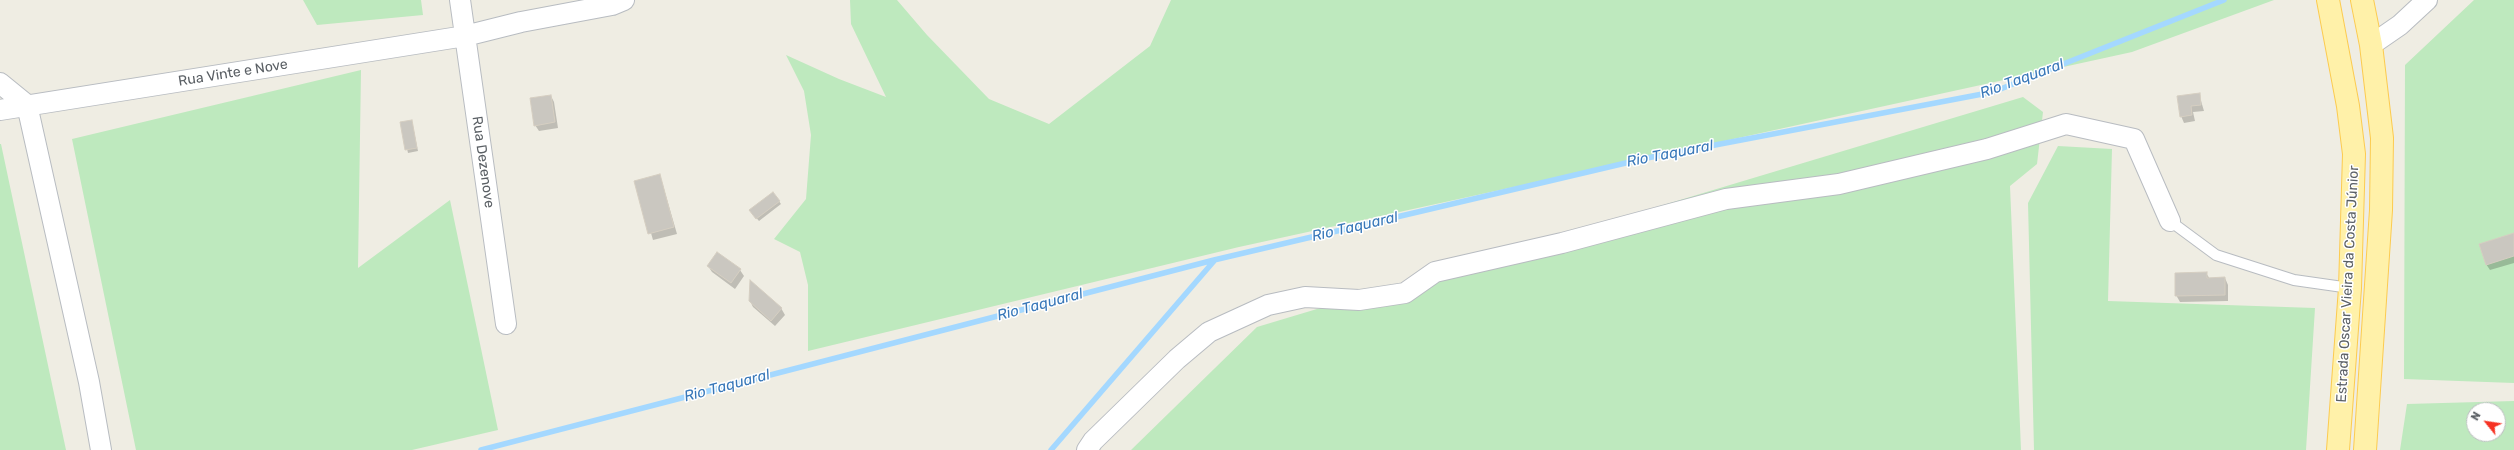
<!DOCTYPE html>
<html>
<head>
<meta charset="utf-8">
<style>
	body { margin:0 }
	#map { position:relative; width:2514px; height:450px; overflow:hidden; background:#efede3; font-family:Rubik,sans-serif }
	canvas { display:block }
	.north { position:absolute; left:2466px; top:402px; width:40px; height:40px; box-sizing:border-box; background:#fff; border:1px solid #bdbfc1; border-radius:50%; rotate:300deg; font-size:11px; font-weight:700; line-height:16px; text-align:center; color:#5b6065 }
	.north::after { content:''; display:block; margin:auto; width:14px; height:18px; background:#f63223; clip-path:polygon(50% 0,100% 100%,50% 72%,0 100%) }
</style>
</head>
<body>
<div id="map">
<canvas width="2514" height="450"></canvas>
<div class="north">N</div>
</div>
<script>
const c = document.querySelector('canvas').getContext('2d');
c.lineJoin = 'round';
function fill(path, color) { c.fillStyle = color; c.fill(path, 'evenodd'); }
const toPath = rows => new Path2D(rows.map(r => 'M' + r).join(''));
function trace(path, color, width, dash) { c.strokeStyle = color; c.lineWidth = width; c.lineCap = dash ? 'butt' : 'round'; c.setLineDash(dash || []); c.stroke(path); }
function drawText(font, color, halo, rows, align = 'center') {
  c.font = font + ' Rubik,sans-serif'; c.lineWidth = 3; c.setLineDash([]); c.textBaseline = 'middle'; c.strokeStyle = halo; c.fillStyle = color; for (const [text, x, y, turn = 0] of rows) {
    c.save(); c.translate(x, y); c.rotate((+turn || 0) * Math.PI / 180); c.textAlign = isNaN(turn) ? turn : align; if (halo) c.strokeText(text, 0, 0); c.fillText(text, 0, 0); c.restore();
  }
}
const green = toPath([
	[303,0,421,0,423,15,317,25],
	[850,0,897,0,927,35,989,99,1049,124,1150,46,1171,0,2274,0,2132,52,1239,247,808,351,808,285,800,252,774,239,806,199,811,135,804,91,786,55,839,79,886,97,851,24],
	[2474,0,2514,0,2514,383,2404,379,2405,65],
	[361,70,358,268,450,200,498,430,412,450,136,450,72,139],
	[2023,97,2043,112,2037,164,2010,186,2021,450,1131,450,1257,327],
	[0,144,1,144,66,450,0,450],
	[2058,146,2112,149,2108,301,2315,308,2306,450,2034,450,2028,203],
	[2514,401,2514,450,2400,450,2407,404],
	[2474,410,2498,410,2498,434,2474,434]
]);
const shadow = toPath([
	[2199,94,2204,111,2193,112,2195,121,2184,123,2181,116],
	[551,96,554,102,558,128,539,131,535,125],
	[412,121,418,151,408,153,401,123],
	[660,175,677,234,653,240,636,181],
	[773,193,781,204,759,221,752,213],
	[2514,234,2514,263,2490,270,2486,264],
	[717,254,740,270,744,276,735,289,712,272,708,266],
	[2206,273,2210,279,2225,278,2228,285,2228,301,2180,302,2176,295],
	[750,301,781,308,785,315,775,326,753,307]
]);
const stream = toPath([
	[481,450,1214,260,1647,158,1993,92,2224,0],
	[1051,450,1214,261]
]);
const building = toPath([
	[2200,93,2201,105,2191,106,2192,115,2180,117,2177,96,2200,93],
	[551,95,555,122,534,126,530,98,551,95],
	[412,120,417,148,405,150,400,122,412,120],
	[660,174,674,227,648,234,634,181,660,174],
	[773,192,780,201,756,219,749,210,773,192],
	[2514,233,2514,256,2486,265,2479,244,2514,233],
	[717,252,741,269,731,283,707,266,717,252],
	[2207,272,2207,278,2225,277,2225,295,2175,296,2175,273,2207,272],
	[750,280,782,308,771,321,749,301,750,280]
]);
const lane = toPath([
	[2170,221,2216,255,2294,280,2350,288]
]);
const street = toPath([
	[460,0,506,324],
	[2371,45,2400,25,2427,0],
	[0,83,27,105,89,382,101,450],
	[0,110,465,36,521,22,612,5,624,0],
	[1087,450,1093,441,1177,359,1209,332,1268,305,1305,297,1359,300,1405,293,1435,272,1562,243,1726,199,1839,184,1987,149,2066,124,2134,139,2170,221]
]);
const primary = toPath([
	[2328,0,2348,106,2354,154,2350,288,2338,450],
	[2362,0,2371,45,2382,138,2381,210,2365,450]
]);
const streetNames = [
	["Rua Vinte e Nove",233,73,-9],
	["Rua Dezenove",483,162,82],
	["Estrada Oscar Vieira da Costa Júnior",2348,284,-87]
];
const waterNames = [
	["Rio Taquaral",2022,79,-20],
	["Rio Taquaral",1670,154,-11],
	["Rio Taquaral",1355,227,-13],
	["Rio Taquaral",1040,305,-15],
	["Rio Taquaral",727,386,-15]
];
fill(green, '#bee9be');
fill(shadow, '#0003');
trace(stream, '#a4d8ff', 5.5);
fill(building, '#cac7c0');
trace(building, '#d5cec1', 1);
trace(lane, '#b8bcc1', 12);
trace(street, '#b8bcc1', 22);
trace(primary, '#fccb50', 24);
trace(lane, '#fff', 10);
trace(street, '#fff', 20);
trace(primary, '#fff1a9', 22);
drawText('14px', '#5b6065', '#fff', streetNames);
drawText('italic 15px', '#3978b9', '#fff', waterNames);
</script>
</body>
</html>
